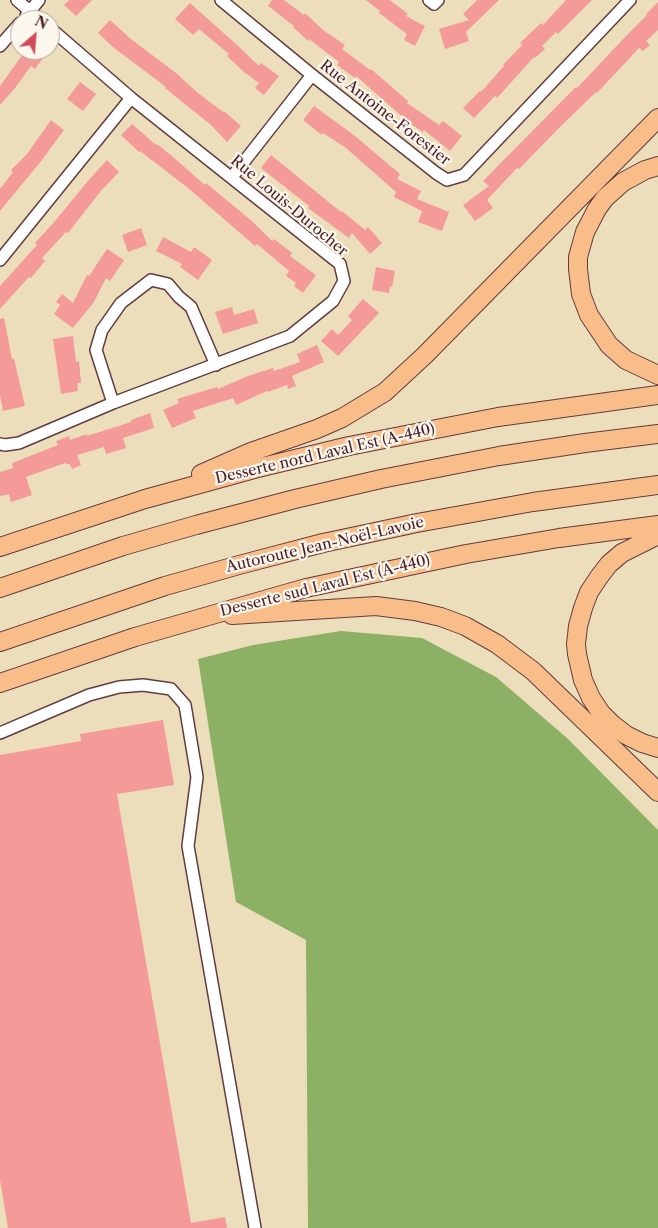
<!DOCTYPE html>
<html>
<head>
<meta charset="utf-8">
<style>
	body { margin:0 }
	#map { position:relative; width:658px; height:1228px; overflow:hidden; background:#ecdeba; font-family:"Libre Caslon Text",serif }
	canvas { display:block }
	.north { position:absolute; left:10px; top:10px; width:50px; height:50px; box-sizing:border-box; background:#fbf7ec; border:1px solid #b4a19f; border-radius:50%; rotate:27deg; font-size:14px; font-weight:700; line-height:20px; text-align:center; color:#4a1f2b }
	.north::after { content:''; display:block; margin:auto; width:18px; height:22px; background:#d1495b; clip-path:polygon(50% 0,100% 100%,50% 72%,0 100%) }
</style>
</head>
<body>
<div id="map">
<canvas width="658" height="1228"></canvas>
<div class="north">N</div>
</div>
<script>
const c = document.querySelector('canvas').getContext('2d');
c.lineJoin = 'round';
function fill(path, color) { c.fillStyle = color; c.fill(path, 'evenodd'); }
const toPath = rows => new Path2D(rows.map(r => 'M' + r).join(''));
function trace(path, color, width, dash) { c.strokeStyle = color; c.lineWidth = width; c.lineCap = dash ? 'butt' : 'round'; c.setLineDash(dash || []); c.stroke(path); }
function drawText(font, color, halo, rows, align = 'center') {
  c.font = font + ' "Libre Caslon Text",serif'; c.lineWidth = 4.5; c.setLineDash([]); c.textBaseline = 'middle'; c.strokeStyle = halo; c.fillStyle = color; for (const [text, x, y, turn = 0] of rows) {
    c.save(); c.translate(x, y); c.rotate((+turn || 0) * Math.PI / 180); c.textAlign = isNaN(turn) ? turn : align; if (halo) c.strokeText(text, 0, 0); c.fillText(text, 0, 0); c.restore();
  }
}
const forest = toPath([
	[341,631,422,638,496,677,567,738,658,830,658,1228,308,1228,306,940,236,902,198,659,253,645]
]);
const building = toPath([
	[69,0,92,0,76,16,64,5],
	[272,0,284,0,304,15,305,13,323,30,345,45,342,49,370,70,371,69,408,101,407,103,439,125,443,121,462,136,450,151,424,130,423,132,405,120,405,119,356,76,355,78,337,65,339,62,309,39,308,41,293,27,294,26,268,6],
	[366,0,390,0,408,14,406,16,425,26,415,46,404,40,407,34,379,13,380,11],
	[477,0,499,0,466,32,469,41,445,49,439,29,469,20,463,14],
	[566,0,592,0,558,34,556,32,542,46,545,49,535,58,534,57,497,98,495,96,474,118,463,108,480,91,481,92,504,66,503,65,522,45,520,43,541,23,543,25],
	[658,2,658,30,646,41,650,45,643,51,639,48,597,93,596,92,560,127,519,169,517,168,487,200,493,208,475,221,463,205,489,186,483,181,560,103,576,87,577,88,627,35,647,15,646,14],
	[190,3,237,45,259,66,261,63,279,76,264,95,255,88,259,83,244,72,227,56,229,54,199,29,193,35,175,19],
	[110,20,131,39,176,73,198,93,223,112,224,111,241,126,227,142,211,125,165,88,166,87,114,48,98,33],
	[26,50,49,50,35,69,31,66,15,88,0,105,0,86],
	[80,82,96,94,83,111,67,99],
	[314,106,355,136,400,174,397,179,421,191,417,199,449,212,442,231,418,222,422,211,394,197,396,192,346,148,323,133,322,135,303,120],
	[51,120,64,130,42,160,0,211,0,189,13,172,11,170,27,154],
	[132,124,156,145,157,144,173,157,205,185,206,183,252,221,272,241,274,239,292,253,290,256,316,275,303,293,294,286,296,283,286,276,289,271,257,244,255,246,188,188,140,151,139,152,121,135],
	[271,155,341,212,342,211,365,230,368,227,382,243,370,254,352,233,349,238,308,208,309,206,261,168],
	[107,160,119,172,100,192,68,233,66,232,42,258,45,261,31,278,29,277,0,309,0,286,37,245,35,243,55,221,87,182],
	[141,228,147,245,128,252,122,235],
	[163,237,191,252,194,247,212,260,198,280,180,267,182,264,156,251],
	[107,249,124,260,110,281,106,278,94,302,73,328,54,314,60,305,56,302,62,294,73,303,87,275,89,276],
	[376,267,395,271,392,287,390,286,389,293,372,290],
	[363,299,379,313,338,356,321,341,332,329,338,335,352,320,348,316],
	[232,307,234,315,254,309,258,323,223,334,215,312],
	[4,318,12,359,14,359,25,406,3,411,0,395,0,319],
	[73,336,76,362,79,361,81,383,77,383,78,391,61,394,53,339],
	[317,345,324,362,292,376,296,386,288,389,287,385,268,392,267,391,236,405,233,398,193,411,196,418,172,428,163,410,179,403,177,399,217,387,218,389,248,376,273,368,274,371,300,362,297,354],
	[150,413,154,428,123,438,126,448,106,454,104,447,77,455,81,465,72,469,70,464,66,464,65,463,26,477,32,495,11,502,9,494,0,496,0,472,13,468,12,463,58,445,56,441,69,436,70,440,87,434,87,436,131,422,131,420],
	[163,720,174,785,117,794,191,1223,225,1217,227,1228,8,1228,0,1180,0,755,81,741,80,734]
]);
const minor = toPath([
	[17,0,40,20],
	[221,0,312,75,436,173,447,180,464,175,630,0],
	[429,0,434,4,438,0],
	[26,16,39,0],
	[0,46,20,23],
	[232,177,312,75],
	[0,260,131,98],
	[113,403,96,350,102,330,121,303,151,280,168,284,179,297,191,307,216,365],
	[0,444,5,445,19,443,113,403,290,336,333,301,344,281,340,264,131,98,50,28],
	[0,733,89,695,119,687,143,685,171,689,185,705,197,777,188,846,255,1228]
]);
const highway = toPath([
	[658,166,645,170,623,182,605,198,597,209,585,232,578,257,578,269,581,294,589,315,609,345,626,360,658,375],
	[201,474,251,452,317,429,342,418,385,392,425,355,658,118],
	[658,535,622,553,609,564,599,577,589,592,583,608,578,626,576,644,577,654,583,680,591,698,601,713,613,725,626,735,642,743,658,748],
	[0,547,145,499,254,469,349,446,498,417,658,395],
	[0,588,123,546,196,525,295,499,381,479,499,456,585,443,658,434],
	[232,615,376,606,415,611,441,617,465,626,497,644,533,671,658,792],
	[0,642,165,586,239,565,323,543,417,523,533,502,658,485],
	[0,683,135,637,306,588,466,554,559,538,658,525]
]);
const streetNames = [
	["Rue Antoine-Forestier",385,113,38],
	["Rue Louis-Durocher",289,206,40],
	["Desserte nord Laval Est (A-440)",325,454,-13],
	["Autoroute Jean-Noël-Lavoie",325,545,-13],
	["Desserte sud Laval Est (A-440)",325,586,-14]
];
fill(forest, '#8cb064');
fill(building, '#f49a99');
trace(minor, '#623c40', 14);
trace(highway, '#623c40', 20);
trace(minor, '#fff', 11);
trace(highway, '#f8bd89', 18);
drawText('15px', '#4a1f2b', '#fbf7ec', streetNames);
</script>
</body>
</html>
